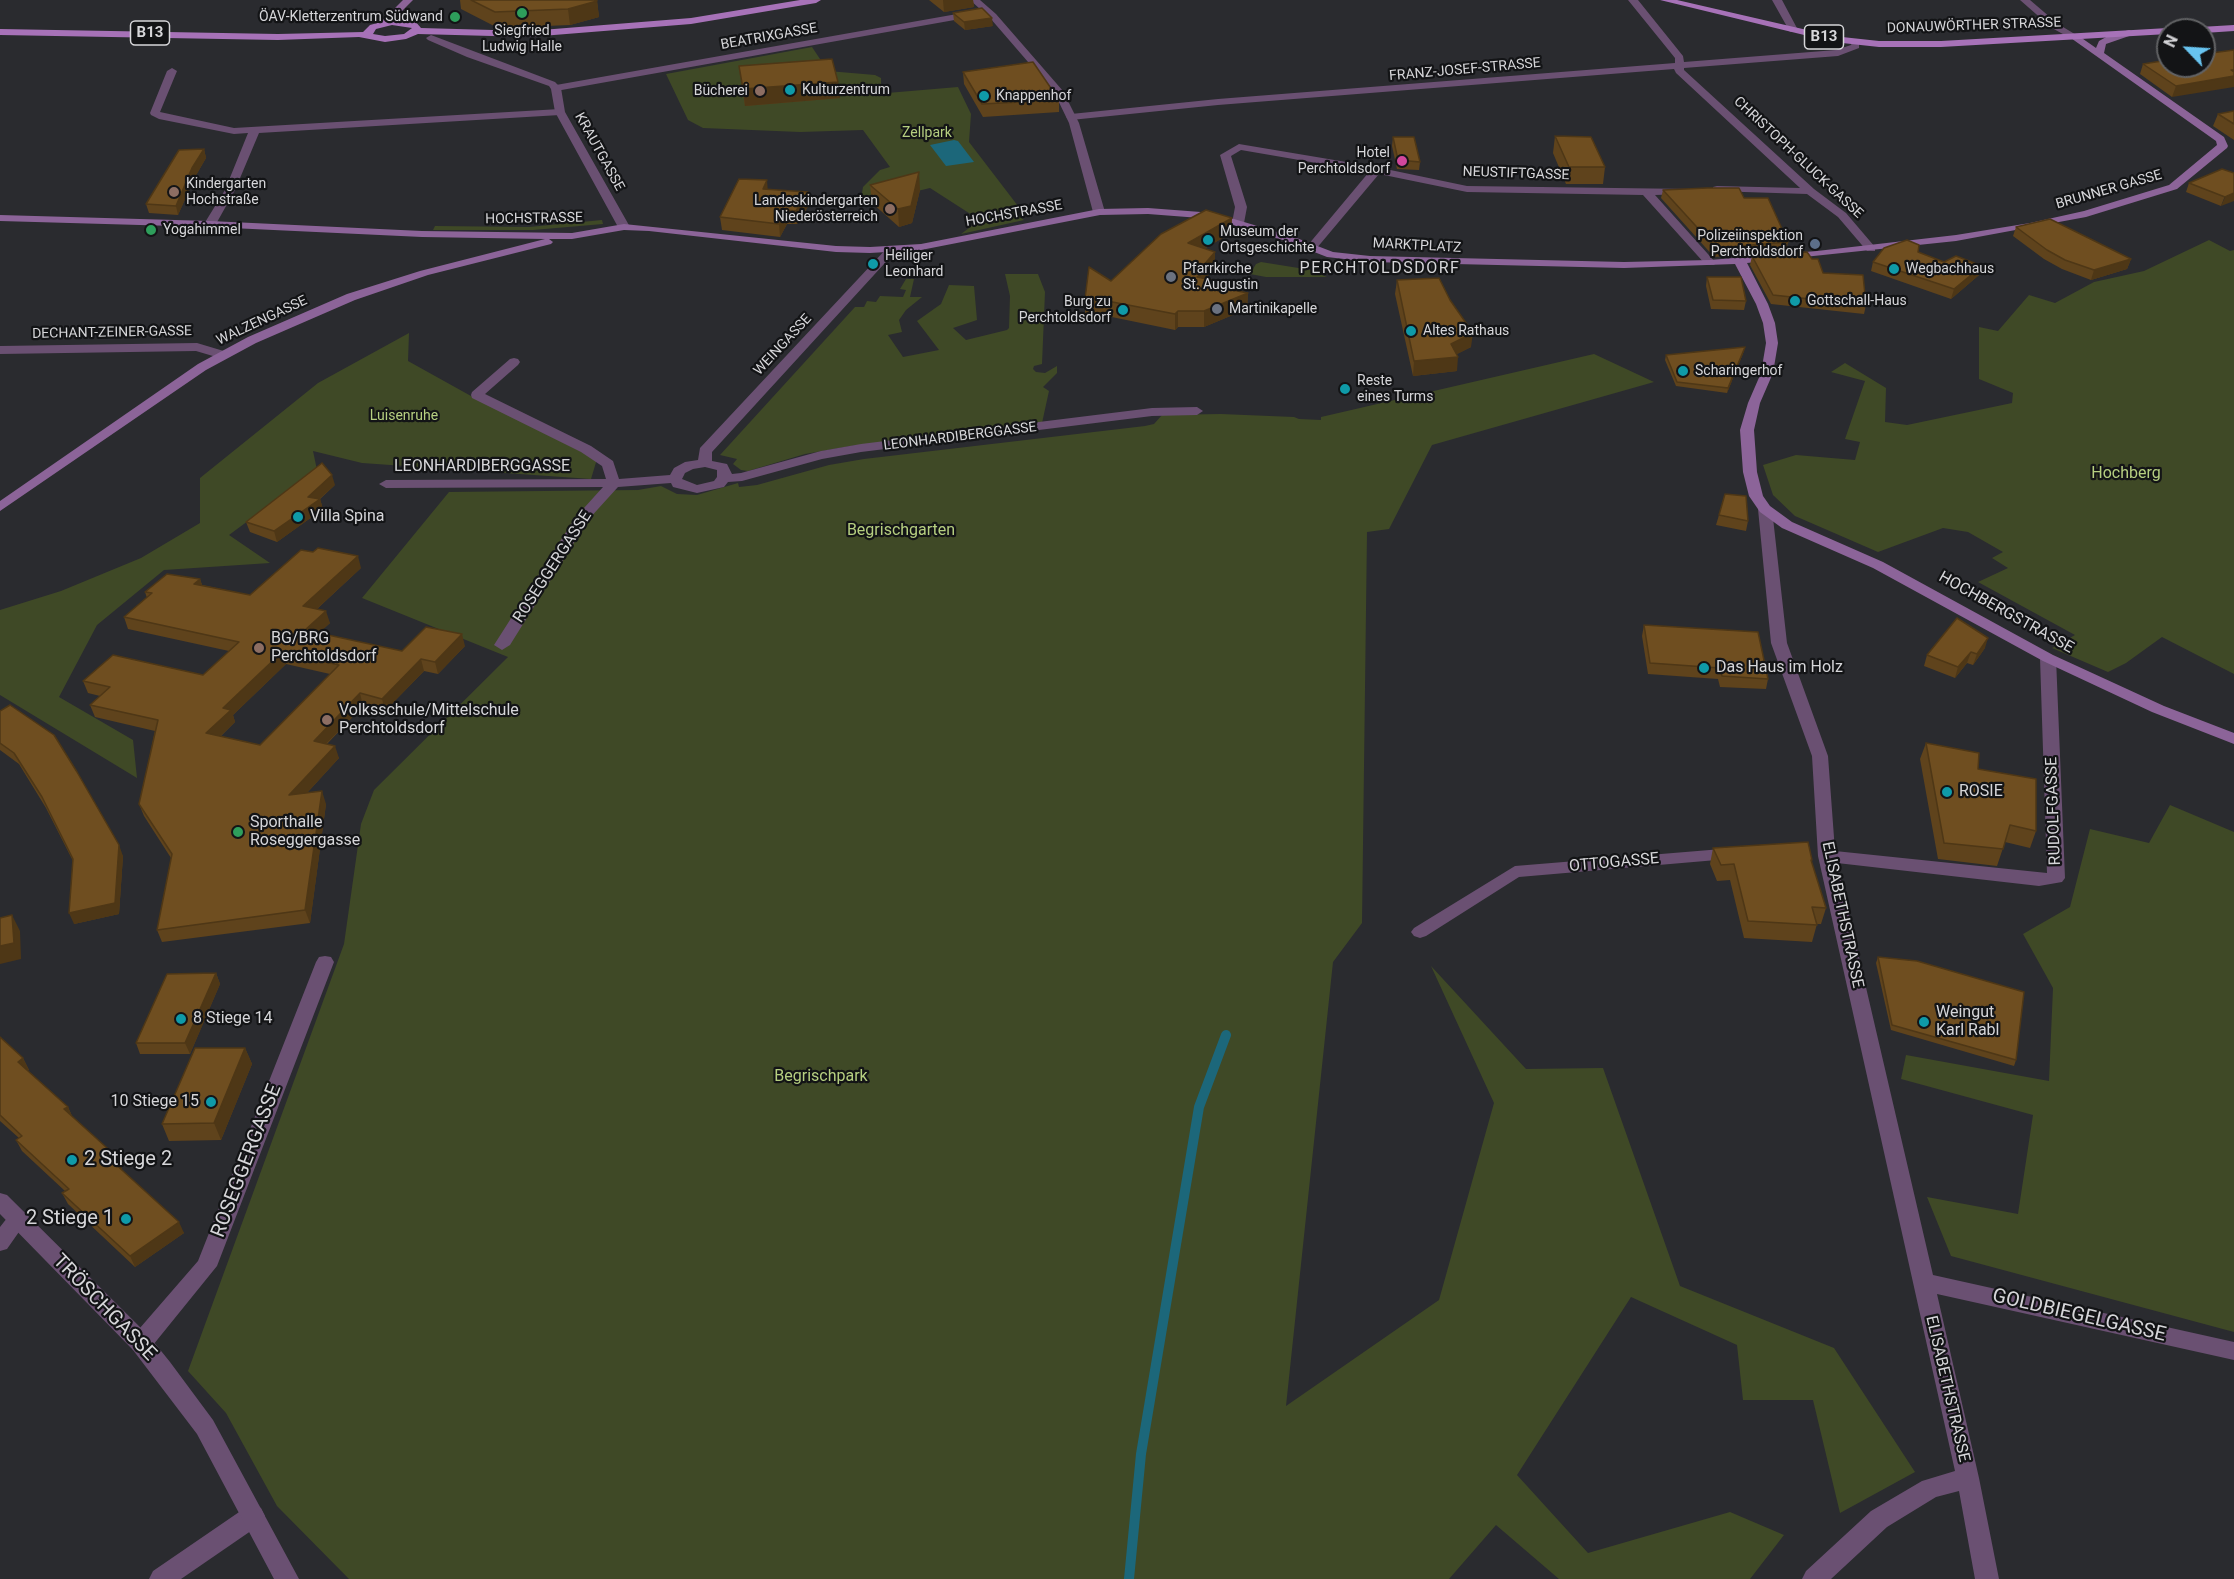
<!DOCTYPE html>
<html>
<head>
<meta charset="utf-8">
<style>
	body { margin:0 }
	#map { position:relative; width:2234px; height:1579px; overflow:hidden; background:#2a2b2f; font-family:Roboto,sans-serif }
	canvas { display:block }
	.north { position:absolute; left:2156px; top:18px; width:60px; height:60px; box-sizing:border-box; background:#131416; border:2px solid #616264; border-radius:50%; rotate:295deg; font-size:16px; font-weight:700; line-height:24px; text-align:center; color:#d6d6d9 }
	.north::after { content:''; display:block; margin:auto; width:21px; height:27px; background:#68c4f0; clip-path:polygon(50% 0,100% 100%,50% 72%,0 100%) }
</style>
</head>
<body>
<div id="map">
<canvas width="2234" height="1579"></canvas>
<div class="north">N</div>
</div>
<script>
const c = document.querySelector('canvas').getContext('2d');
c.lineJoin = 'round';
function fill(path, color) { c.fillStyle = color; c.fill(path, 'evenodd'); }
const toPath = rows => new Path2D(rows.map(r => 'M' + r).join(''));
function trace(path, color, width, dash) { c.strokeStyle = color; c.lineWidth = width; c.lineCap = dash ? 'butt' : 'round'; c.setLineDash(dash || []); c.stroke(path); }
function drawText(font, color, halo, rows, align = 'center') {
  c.font = font + ' Roboto,sans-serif'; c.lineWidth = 4.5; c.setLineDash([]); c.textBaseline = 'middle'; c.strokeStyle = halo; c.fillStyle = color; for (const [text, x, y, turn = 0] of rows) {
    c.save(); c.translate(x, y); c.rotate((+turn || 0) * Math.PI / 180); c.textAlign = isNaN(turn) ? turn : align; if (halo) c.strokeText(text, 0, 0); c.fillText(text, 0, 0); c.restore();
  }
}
const green = toPath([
	[812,47,828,71,875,75,881,78,881,86,887,93,958,87,971,114,969,142,1018,206,1010,209,1024,220,961,234,973,225,972,215,930,188,860,205,863,187,880,170,890,167,863,130,800,132,703,128,688,120,666,74],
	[602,220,603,224,533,230,433,230,435,226,529,227],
	[2209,240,2230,251,2234,250,2234,674,2162,637,2126,663,2108,672,2052,648,2075,635,1978,582,2008,568,1992,558,2003,552,1968,532,1943,528,1878,552,1795,516,1773,495,1763,465,1796,455,1855,460,1860,442,1845,439,1865,381,1831,372,1845,363,1886,388,1885,422,1907,425,2012,403,2013,393,1979,379,1979,327,1998,331,2029,295,2055,303,2094,282,2144,271],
	[1261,262,1311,270,1327,277,1266,277,1250,274,1256,264],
	[1005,274,1038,274,1045,292,1042,364,1034,366,1033,369,1036,372,1045,373,1057,366,1057,373,1043,387,1049,391,1042,423,851,446,805,454,748,471,741,470,733,464,737,459,720,455,855,307,864,307,867,301,876,302,880,296,903,297,906,290,900,289,906,279,914,279,910,297,922,297,906,310,899,320,902,332,888,335,903,357,939,350,917,321,941,304,949,285,974,286,977,320,953,328,966,340,1007,330,1009,328,1010,296],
	[409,333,408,361,471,396,597,459,591,479,362,463,313,451,317,470,229,535,270,563,164,570,97,625,59,697,133,740,137,778,0,695,0,610,61,591,141,558,200,523,200,478,318,383],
	[1594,354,1654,382,1432,445,1389,529,1367,532,1362,923,1333,962,1286,1406,1439,1300,1494,1103,1431,966,1526,1069,1603,1068,1680,1286,1834,1348,1915,1472,1840,1513,1813,1400,1743,1400,1737,1345,1631,1297,1517,1475,1588,1553,1730,1512,1784,1535,1750,1579,1559,1579,1496,1525,1449,1579,349,1579,277,1506,226,1413,188,1371,344,944,361,824,374,790,508,657,362,598,449,492,638,490,661,486,677,494,697,495,738,483,739,487,757,485,829,465,864,459,1145,426,1154,424,1162,415,1221,414,1294,417,1299,419,1321,420,1321,417],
	[2170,805,2234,832,2234,1332,1951,1256,1927,1197,2018,1214,2033,1115,1901,1079,1906,1055,2049,1081,2053,988,2023,934,2070,907,2090,829,2149,843]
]);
const water = toPath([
	[954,140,958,141,974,162,946,166,930,145]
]);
const stream = toPath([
	[1129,1579,1141,1454,1199,1107,1226,1035]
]);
const minor = toPath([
	[1628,0,1638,0,1683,56,1684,62,1836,50,1851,45,1853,40,1859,40,1859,48,1838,56,1684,68,1684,70,1814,189,1846,213,1875,247,1875,251,1867,251,1838,217,1807,194,1713,191,1713,187,1717,186,1800,188,1676,73,1674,69,1218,105,1071,120,1066,117,1071,114,1218,99,1675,63,1675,58,1628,0],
	[1772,0,1782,0,1798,30,1796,32,1790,32,1772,0],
	[2020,0,2030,0,2058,24,2078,36,2070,38,2052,28,2020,0],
	[974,11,977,12,977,16,556,91,551,88,556,85,974,11],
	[172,68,177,71,160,112,234,128,560,109,565,112,560,115,259,133,235,190,216,224,210,227,204,224,225,190,248,133,234,134,159,119,151,115,150,113,167,71,172,68],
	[1239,144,1376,167,1467,186,1690,189,1691,191,1686,194,1655,195,1716,263,1714,265,1706,265,1643,195,1467,192,1379,174,1316,249,1308,249,1308,245,1369,172,1241,150,1231,156,1247,207,1244,223,1238,226,1232,223,1235,207,1220,155,1239,144],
	[891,247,897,250,895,252,712,452,712,461,727,464,732,474,741,473,821,451,861,444,1152,408,1197,407,1203,411,1197,415,1152,416,861,452,822,459,742,481,728,482,724,487,697,493,673,487,671,483,618,487,588,520,510,645,502,650,494,645,575,518,603,487,386,488,379,484,386,480,606,479,602,466,581,452,472,398,471,395,472,392,510,359,514,358,518,359,520,362,518,365,485,394,591,446,613,461,619,479,670,475,674,468,685,462,698,460,700,448,887,248,891,247],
	[705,467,717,470,717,477,714,481,697,485,682,479,685,473,693,469,705,467],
	[197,343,227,352,229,355,223,359,196,351,0,354,0,346,197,343],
	[1765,505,1772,509,1787,643,1828,756,1835,851,2047,873,2040,658,2048,653,2056,658,2065,878,2062,882,2039,886,1837,863,1933,1275,2234,1342,2234,1360,1937,1294,1979,1478,1999,1579,1975,1579,1959,1491,1936,1497,1887,1527,1831,1579,1802,1579,1806,1571,1871,1511,1922,1481,1955,1471,1818,856,1812,756,1771,643,1758,509,1765,505],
	[1734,848,1740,850,1743,854,1740,858,1519,877,1426,936,1420,938,1414,936,1411,932,1414,928,1515,866,1734,848],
	[325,956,331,957,334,962,217,1266,149,1350,141,1352,133,1350,130,1343,133,1336,198,1261,316,962,319,957,325,956],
	[18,1211,25,1213,28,1219,7,1249,0,1251,0,1227,11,1213,18,1211],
	[253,1505,261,1508,265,1516,261,1524,181,1579,149,1579,153,1571,245,1508,253,1505]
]);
const tertiary = toPath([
	[970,0,980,0,996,14,1063,91,1079,123,1105,212,1103,214,1099,215,1093,212,1069,123,1054,92,990,18,970,0],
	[431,35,555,82,561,88,565,112,630,227,628,229,620,229,618,227,555,112,551,89,549,86,467,57,428,40,426,38,431,35],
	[0,1193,7,1195,149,1336,170,1362,213,1420,299,1579,274,1579,197,1434,133,1350,0,1214,0,1193]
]);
const secondary = toPath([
	[403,0,413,0,388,25,382,25,382,21,403,0],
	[2129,30,2132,31,2132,35,2106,44,2104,53,2224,137,2228,146,2227,148,2177,189,2086,217,1956,241,1747,263,1768,304,1775,323,1778,343,1773,373,1760,403,1754,430,1757,472,1763,496,1770,506,1792,522,1883,562,2053,655,2164,706,2234,733,2234,744,2152,712,2043,661,1873,568,1782,528,1760,512,1749,496,1743,472,1740,430,1748,403,1761,373,1766,343,1763,323,1756,304,1735,264,1624,268,1370,262,1327,257,1286,241,1213,219,1148,214,1100,215,921,250,870,253,836,252,649,231,624,230,572,239,549,239,553,242,551,244,428,275,355,300,256,343,206,370,0,511,0,501,198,364,248,337,347,294,420,271,545,239,422,237,210,227,0,221,0,215,210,221,422,231,572,233,624,224,836,246,870,247,921,244,1099,209,1148,208,1214,213,1294,237,1333,252,1370,256,1624,262,1710,260,1817,251,1956,235,2030,223,2084,211,2169,185,2217,145,2216,141,2068,36,2076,34,2096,48,2099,41,2108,36,2129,30]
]);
const primary = toPath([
	[800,0,821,0,816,3,691,24,529,37,418,34,406,39,385,42,359,37,278,40,0,35,0,29,278,34,363,32,370,25,392,19,415,21,421,28,529,31,691,18,800,0],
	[392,25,412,28,404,34,385,36,373,34,376,29,392,25],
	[1660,0,1677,0,1833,36,1879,41,1941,41,2168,28,2172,30,2168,30,2168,34,1941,47,1879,47,1833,42,1660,0],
	[2234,25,2234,31,2204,33,2204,30,2195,30,2200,27,2234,25]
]);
const wall = toPath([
	[460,0,598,0,596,1,597,1,599,17,570,25,498,28,461,9],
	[929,0,973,0,974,7,944,12],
	[953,13,993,26,965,30,954,21],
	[2143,64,2204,66,2172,97,2140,74],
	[739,66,838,82,840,98,745,106],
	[963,72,1059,100,1059,112,983,117,964,84],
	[2234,111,2234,140,2213,126,2218,114],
	[1555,136,1605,167,1603,184,1566,184,1553,153],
	[1393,137,1420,162,1419,170,1397,169,1392,146],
	[204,149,206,158,195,177,178,215,149,213,146,204],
	[2234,173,2221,206,2186,192,2189,183],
	[870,185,920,190,912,223,899,227,872,203],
	[768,190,809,205,797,224,787,224,780,237,722,230,720,217],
	[1663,190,1744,198,1788,242,1786,251,1714,257,1661,198],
	[1232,218,1231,233,1204,249,1215,252,1215,267,1205,279,1236,285,1236,291,1248,293,1247,309,1204,327,1178,327,1175,330,1102,315,1085,315,1085,299,1111,281],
	[2016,227,2131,259,2127,269,2091,280,2062,269,2044,259,2013,236],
	[1918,252,1979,275,1951,299,1871,271,1873,262],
	[1752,256,1812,259,1823,273,1866,305,1864,314,1771,304,1750,265],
	[1707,277,1746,301,1744,310,1711,309,1706,286],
	[1397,280,1471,347,1457,354,1457,371,1413,376,1395,294],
	[1744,351,1727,393,1676,386,1665,360,1666,355],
	[335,485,320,499,323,509,277,542,250,532,246,522],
	[1719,515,1748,521,1746,531,1716,525],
	[361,568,317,609,330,623,319,633,402,651,465,646,438,674,424,671,385,711,363,706,327,744,339,758,307,793,326,804,310,923,162,942,157,930,171,858,144,816,139,804,155,731,95,717,90,705,100,696,88,693,83,681,203,675,229,651,128,629,124,617,147,598,145,592,200,579,202,585,250,595],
	[286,664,330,674,260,745,220,737,235,722,233,715],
	[1644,625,1768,679,1766,689,1720,687,1718,679,1648,674,1642,636],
	[1985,648,1973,665,1967,663,1955,678,1924,666,1927,655],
	[0,711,123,856,119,914,74,924,73,861,46,808,19,764,0,750],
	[1926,743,1978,769,2036,831,2030,848,2005,842,1997,866,1938,859,1920,759],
	[1713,848,1812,860,1812,863,1826,908,1821,924,1817,924,1812,942,1744,938,1730,880,1717,881,1710,864],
	[1878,957,2016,1060,2014,1066,1891,1030,1876,963],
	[216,973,220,984,190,1054,140,1054,136,1043],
	[0,1037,23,1058,29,1070,27,1070,68,1107,72,1116,122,1168,121,1169,184,1233,135,1267,68,1204,62,1193,65,1191,22,1151,16,1140,19,1138,0,1121],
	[245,1048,252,1064,221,1140,169,1141,162,1124]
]);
const shadedWall = toPath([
	[943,0,973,0,974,7,944,12],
	[597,1,599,17,570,25,568,9],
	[992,18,993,26,965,30,964,22],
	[2231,70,2234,70,2234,87,2172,97,2176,86],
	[838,82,840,98,745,106,743,89],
	[204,149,206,158,195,177,178,215,176,206,192,168],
	[919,172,920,190,912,223,899,227,898,209],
	[767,180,768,193,763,189],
	[808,192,809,205,797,224,796,211],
	[2234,193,2234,201,2221,206,2225,197],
	[786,210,787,224,780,237,779,224],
	[1232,218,1231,233,1188,258,1188,243],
	[1215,252,1215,267,1199,285,1196,274],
	[2131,259,2127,269,2091,280,2094,270],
	[1982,266,1979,275,1951,299,1954,289],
	[1236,285,1236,298,1248,293,1247,309,1204,327,1204,311,1232,290],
	[1178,311,1178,327,1175,330,1175,314],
	[1473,333,1471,347,1451,357,1458,357,1457,371,1413,376,1414,361,1451,344],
	[1745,347,1744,351,1727,393,1728,388],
	[332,475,335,485,317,501,320,499,323,509,277,542,274,531,308,497],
	[358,556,361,568,307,618,303,606],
	[200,579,204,591,194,584],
	[326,611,330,623,309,642,305,630],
	[462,634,465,646,438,674,435,662],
	[1988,638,1985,648,1973,665,1977,654],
	[282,652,286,664,233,715,235,722,210,746,206,733,223,708],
	[1971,652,1967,663,1955,678,1958,667],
	[421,659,424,671,385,711,382,699],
	[360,693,363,706,317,753,314,741],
	[335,746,339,758,293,808,289,795],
	[322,791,326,804,310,923,305,910],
	[119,845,123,856,119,914,74,924,69,913],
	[12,915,20,931,21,959,0,964,0,946],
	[216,973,220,984,190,1054,185,1043],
	[245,1048,252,1064,221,1140,214,1123],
	[23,1058,29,1070,24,1073,18,1062],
	[68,1107,73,1118,64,1109],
	[117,1157,122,1168,117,1172,112,1161],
	[179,1222,184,1233,135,1267,130,1256]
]);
const building = toPath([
	[471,0,594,0,597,1,568,9,495,12,471,0],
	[982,8,992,18,964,22,953,13,982,8],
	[2234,50,2234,70,2231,70,2234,72,2234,76,2176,86,2143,64,2168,60,2168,66,2204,66,2204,54,2234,50],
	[832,59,838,82,743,89,739,66,832,59],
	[1033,62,1059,100,982,104,963,72,1033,62],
	[2234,111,2234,124,2218,114,2234,111],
	[1555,136,1591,137,1605,167,1569,167,1555,136],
	[1393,137,1414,137,1420,162,1398,160,1393,137],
	[204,149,192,168,176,206,146,204,179,150,204,149],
	[2222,169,2234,173,2234,193,2225,197,2189,183,2222,169],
	[919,172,911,206,898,209,870,185,919,172],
	[739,179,767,180,763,189,808,192,796,211,786,210,779,224,720,217,739,179],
	[1707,188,1739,188,1744,198,1768,198,1788,242,1716,248,1663,190,1707,188],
	[1206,210,1232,218,1188,243,1215,252,1196,274,1200,275,1197,277,1236,285,1232,290,1248,293,1204,311,1178,311,1175,314,1102,300,1085,299,1089,267,1111,281,1161,234,1206,210],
	[2050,219,2131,259,2094,270,2065,260,2047,250,2016,227,2050,219],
	[1907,240,1919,245,1918,252,1944,262,1956,256,1982,266,1954,289,1873,262,1884,248,1907,240],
	[1807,252,1812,259,1818,259,1823,273,1863,275,1866,305,1773,295,1752,256,1807,252],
	[1707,277,1741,277,1746,301,1713,300,1707,277],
	[1439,278,1450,300,1473,333,1451,344,1458,357,1414,361,1397,280,1439,278],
	[1745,347,1728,388,1677,382,1666,355,1745,347],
	[322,463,332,475,308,497,320,499,274,531,246,522,322,463],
	[1725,494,1746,496,1748,521,1719,515,1725,494],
	[318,548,358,556,303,606,326,611,305,630,402,651,426,627,462,634,435,662,421,659,382,699,360,693,314,741,335,746,289,795,322,791,305,910,157,930,172,854,139,804,158,720,90,705,110,687,83,681,113,655,203,675,239,642,124,617,152,593,145,592,167,574,200,579,194,584,250,595,301,550,313,552,318,548],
	[282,652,339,665,260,745,206,733,231,710,223,708,282,652],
	[1957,618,1988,638,1977,654,1971,652,1958,667,1927,655,1957,618],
	[1644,625,1758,632,1768,679,1722,676,1720,668,1650,663,1644,625],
	[10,705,54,735,77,772,119,845,115,903,69,913,73,859,42,797,14,753,0,743,0,711,10,705],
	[1926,743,1979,753,1978,769,2036,779,2036,831,2010,825,2003,849,1944,843,1926,743],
	[1808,842,1812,860,1811,860,1826,908,1812,907,1817,925,1748,921,1734,864,1721,865,1713,848,1808,842],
	[12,915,14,943,0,946,0,918,12,915],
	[1878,957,1917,961,2024,992,2016,1060,1892,1025,1878,957],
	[216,973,185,1043,136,1043,167,974,216,973],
	[0,1037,23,1058,18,1062,68,1107,64,1109,117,1157,112,1161,179,1222,130,1256,62,1193,69,1189,16,1140,22,1136,0,1115,0,1037],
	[195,1048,245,1048,214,1123,162,1124,195,1048]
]);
const markers = [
	[522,13,6,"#2e9e5b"],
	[455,17,6,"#2e9e5b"],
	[790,90,6,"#0f9aa8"],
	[760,91,6,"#8d6e63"],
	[984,96,6,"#0f9aa8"],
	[1402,161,6,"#d1479c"],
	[174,192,6,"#8d6e63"],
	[890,209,6,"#8d6e63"],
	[151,230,6,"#2e9e5b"],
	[1208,240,6,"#0f9aa8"],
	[1815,244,6,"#5c6f8a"],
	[873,264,6,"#0f9aa8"],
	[1894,269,6,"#0f9aa8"],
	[1171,277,6,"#6b7280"],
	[1795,301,6,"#0f9aa8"],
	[1217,309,6,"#6b7280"],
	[1123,310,6,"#0f9aa8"],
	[1411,331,6,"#0f9aa8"],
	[1683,371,6,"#0f9aa8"],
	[1345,389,6,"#0f9aa8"],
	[298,517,6,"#0f9aa8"],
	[259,648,6,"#8d6e63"],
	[1704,668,6,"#0f9aa8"],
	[327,720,6,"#8d6e63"],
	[1947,792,6,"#0f9aa8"],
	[238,832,6,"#2e9e5b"],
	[181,1019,6,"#0f9aa8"],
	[1924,1022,6,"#0f9aa8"],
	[211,1102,6,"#0f9aa8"],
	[72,1160,6,"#0f9aa8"],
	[126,1219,6,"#0f9aa8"]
];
const farPoinames = [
	["ÖAV-Kletterzentrum Südwand",443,17,"right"],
	["Siegfried",522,31,"center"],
	["Ludwig Halle",522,47,"center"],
	["Kulturzentrum",802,90],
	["Bücherei",748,91,"right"],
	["Knappenhof",996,96],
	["Hotel",1390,153,"right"],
	["Perchtoldsdorf",1390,169,"right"],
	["Kindergarten",186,184],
	["Hochstraße",186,200],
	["Landeskindergarten",878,201,"right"],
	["Niederösterreich",878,217,"right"],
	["Yogahimmel",163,230],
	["Museum der",1220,232],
	["Ortsgeschichte",1220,248],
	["Polizeiinspektion",1803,236,"right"],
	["Perchtoldsdorf",1803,252,"right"],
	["Heiliger",885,256],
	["Leonhard",885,272],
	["Pfarrkirche",1183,269],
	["St. Augustin",1183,285],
	["Wegbachhaus",1906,269],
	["Gottschall-Haus",1807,301],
	["Burg zu",1111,302,"right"],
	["Perchtoldsdorf",1111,318,"right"],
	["Martinikapelle",1229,309],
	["Altes Rathaus",1423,331],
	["Scharingerhof",1695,371],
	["Reste",1357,381],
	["eines Turms",1357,397]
];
const farStreetnames = [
	["DONAUWÖRTHER STRASSE",1974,26,-2],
	["BEATRIXGASSE",769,37,-10],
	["FRANZ-JOSEF-STRASSE",1465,70,-5],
	["KRAUTGASSE",599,152,61],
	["CHRISTOPH-GLUCK-GASSE",1798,158,43],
	["NEUSTIFTGASSE",1516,174,2],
	["BRUNNER GASSE",2109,190,-16],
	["HOCHSTRASSE",1014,214,-10],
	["HOCHSTRASSE",534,219,-1],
	["MARKTPLATZ",1417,246,3],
	["WALZENGASSE",262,321,-25],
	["DECHANT-ZEINER-GASSE",112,333,-1],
	["WEINGASSE",783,345,-47],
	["LEONHARDIBERGGASSE",960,437,-7]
];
const farParknames = [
	["Zellpark",927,133],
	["Luisenruhe",404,416]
];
const shields = [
	[150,33,39],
	[1824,37,39]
];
const shieldNames = [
	["B13",150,33],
	["B13",1824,37]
];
const farQuarternames = [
	["PERCHTOLDSDORF",1380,269]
];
const streetNames = [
	["LEONHARDIBERGGASSE",482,467],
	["ROSEGGERGASSE",553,567,-57],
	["HOCHBERGSTRASSE",2006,613,29],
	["RUDOLFGASSE",2054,811,-92],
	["OTTOGASSE",1614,863,-5],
	["ELISABETHSTRASSE",1842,915,78],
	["ELISABETHSTRASSE",1947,1389,77]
];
const parkNames = [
	["Hochberg",2126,474],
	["Begrischgarten",901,531],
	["Begrischpark",821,1077]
];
const poiNames = [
	["Villa Spina",310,517],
	["BG/BRG",271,639],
	["Perchtoldsdorf",271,657],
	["Das Haus im Holz",1716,668],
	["Volksschule/Mittelschule",339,711],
	["Perchtoldsdorf",339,729],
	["ROSIE",1959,792],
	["Sporthalle",250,823],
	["Roseggergasse",250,841],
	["Weingut",1936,1013],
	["Karl Rabl",1936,1031],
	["8 Stiege 14",193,1019],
	["10 Stiege 15",199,1102,"right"]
];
const nearPoinames = [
	["2 Stiege 2",84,1160],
	["2 Stiege 1",114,1219,"right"]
];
const nearStreetnames = [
	["ROSEGGERGASSE",247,1161,-69],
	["TRÖSCHGASSE",104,1308,46],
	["GOLDBIEGELGASSE",2079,1316,13]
];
fill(green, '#3f4926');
fill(water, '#1c677a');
trace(stream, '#1c677a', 10);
fill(minor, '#6a5072');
fill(tertiary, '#6a5072');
fill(secondary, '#8c6499');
fill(primary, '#a772b8');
fill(wall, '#5f431c');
fill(shadedWall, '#4e3716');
fill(building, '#6f4e20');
trace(building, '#4e3716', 1.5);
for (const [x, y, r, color] of markers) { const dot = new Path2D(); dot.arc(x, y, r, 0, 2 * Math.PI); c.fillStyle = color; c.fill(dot); trace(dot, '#131416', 2); }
drawText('14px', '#d6d6d9', '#131416', farPoinames, 'left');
drawText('14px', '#d6d6d9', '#131416', farStreetnames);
drawText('14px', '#b6cf80', '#131416', farParknames);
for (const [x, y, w] of shields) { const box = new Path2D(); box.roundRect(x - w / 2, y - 12, w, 24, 4.5); c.fillStyle = '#131416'; c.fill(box); trace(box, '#d6d6d9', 1.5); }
drawText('bold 15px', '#d6d6d9', null, shieldNames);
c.letterSpacing = '1.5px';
drawText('16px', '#d6d6d9', '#131416', farQuarternames);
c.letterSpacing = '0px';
drawText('16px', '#d6d6d9', '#131416', streetNames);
drawText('16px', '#b6cf80', '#131416', parkNames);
drawText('16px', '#d6d6d9', '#131416', poiNames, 'left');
drawText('20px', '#d6d6d9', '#131416', nearPoinames, 'left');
drawText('20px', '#d6d6d9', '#131416', nearStreetnames);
</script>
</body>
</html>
